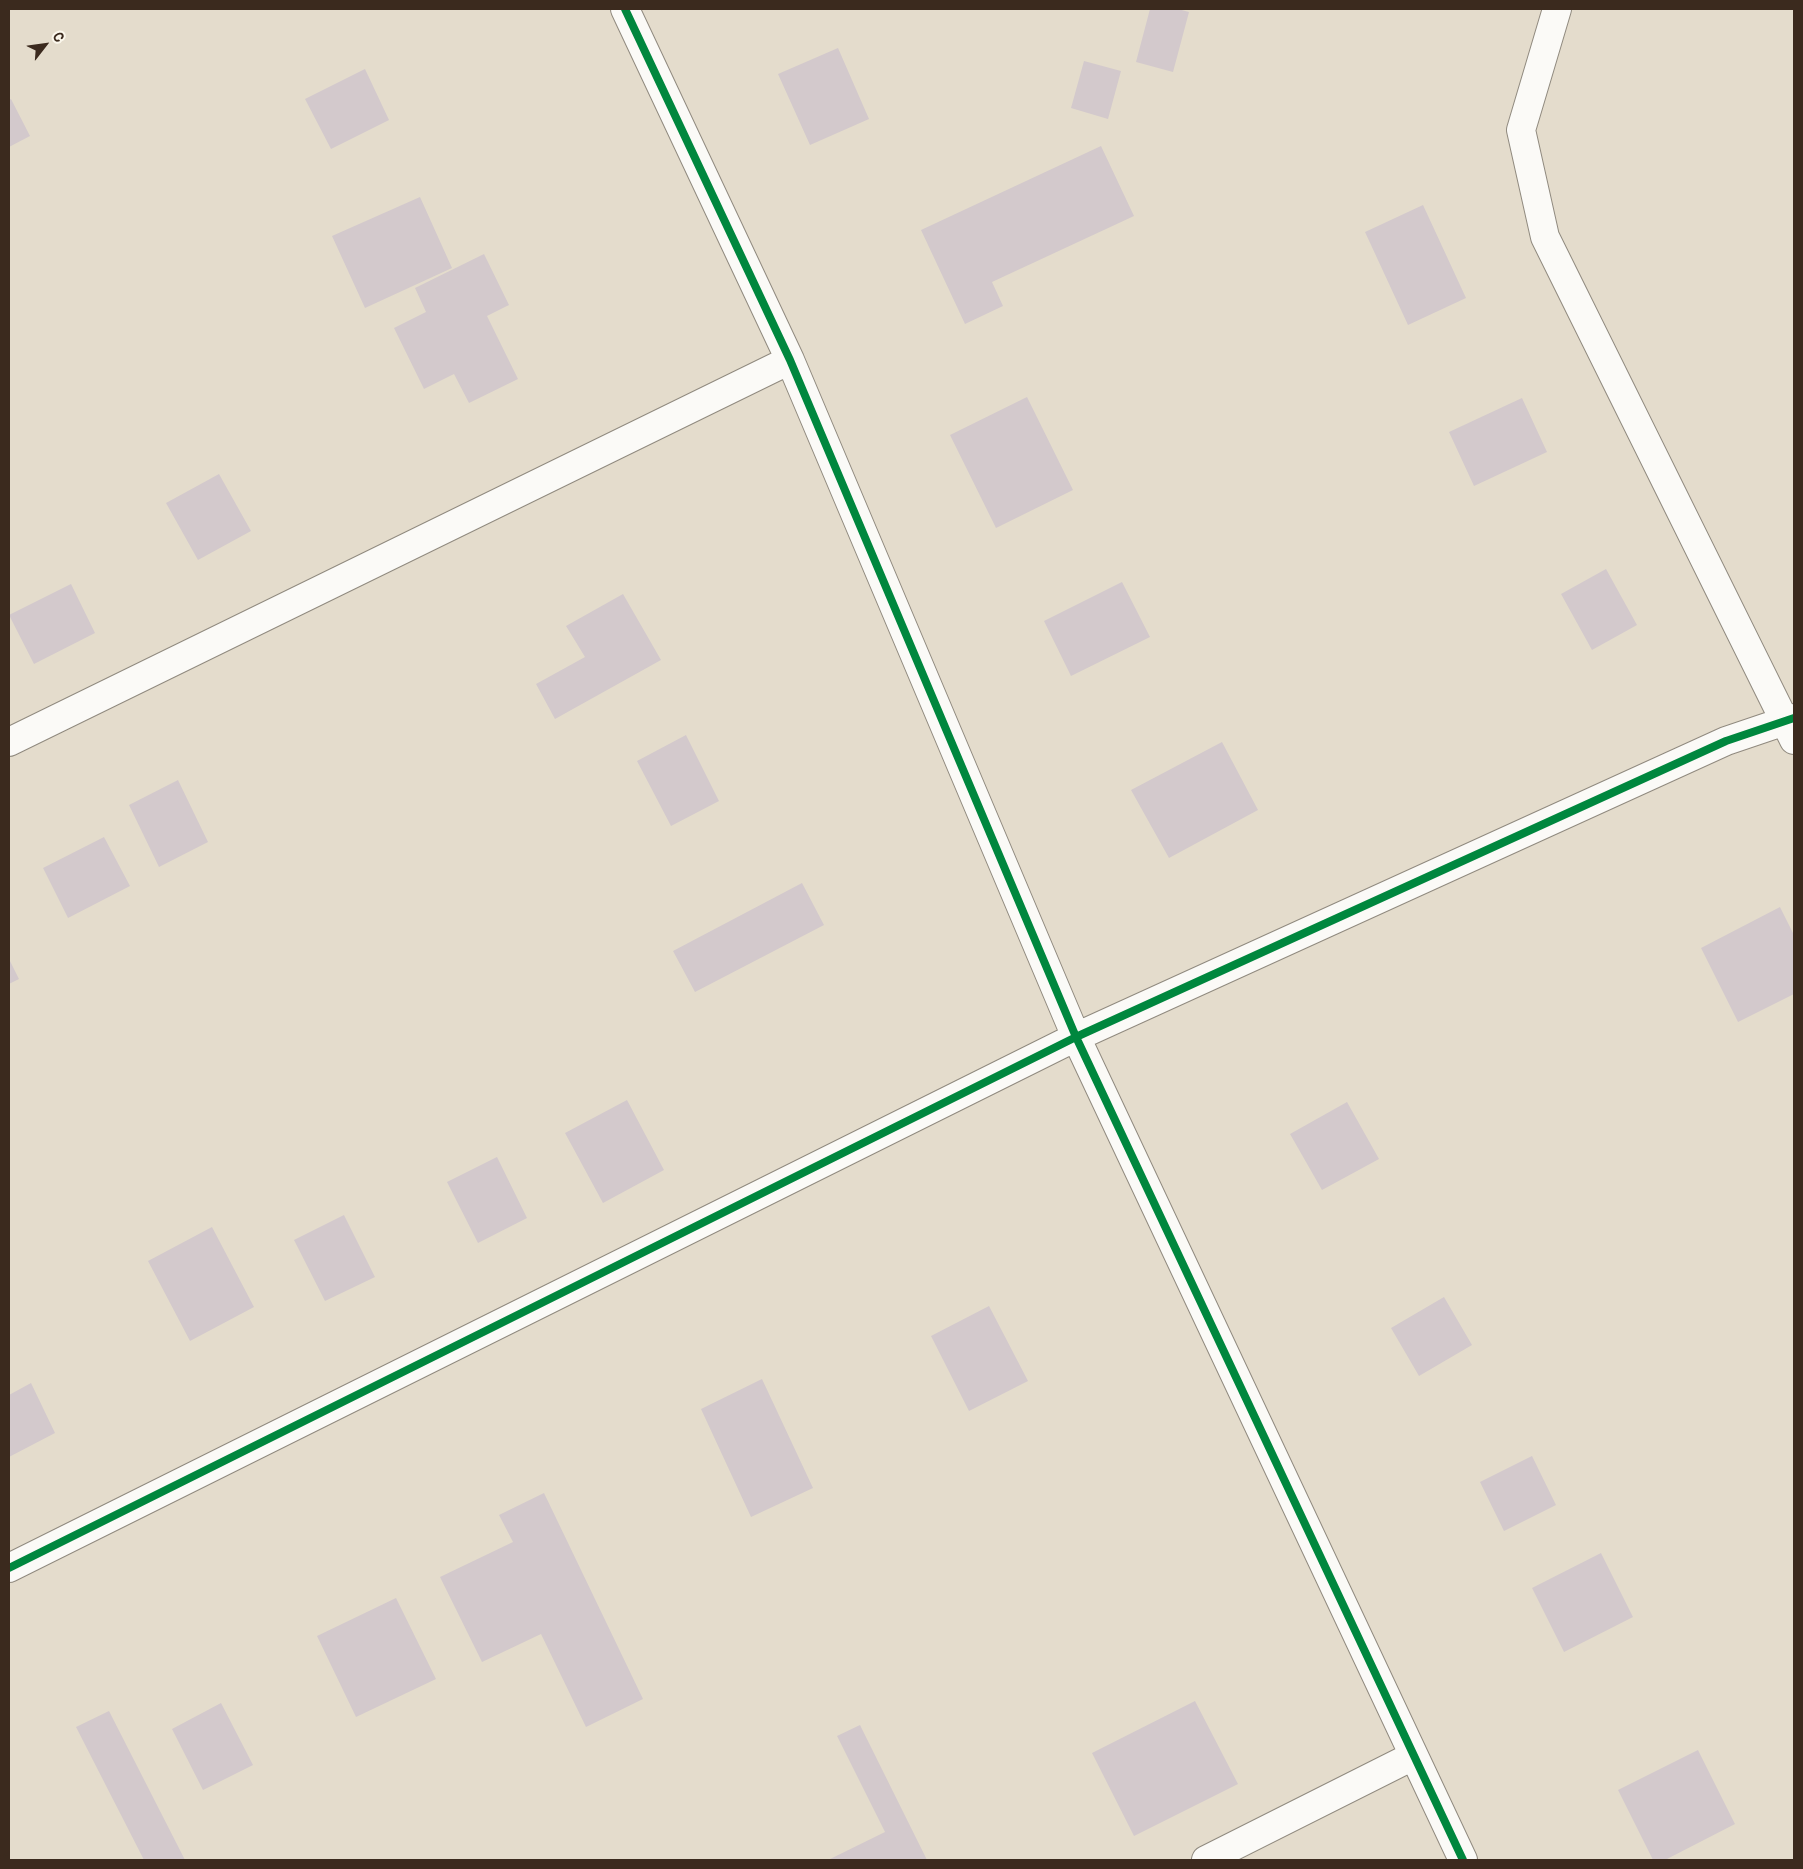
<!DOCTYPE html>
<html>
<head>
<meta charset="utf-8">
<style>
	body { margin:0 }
	#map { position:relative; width:1803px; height:1869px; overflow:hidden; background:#e4dccc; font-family:Pangolin,sans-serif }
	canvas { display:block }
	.frame { position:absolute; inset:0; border:10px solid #3b2a1e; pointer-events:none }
	.north { position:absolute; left:20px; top:20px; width:50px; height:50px; -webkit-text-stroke:4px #fbf7ec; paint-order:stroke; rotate:60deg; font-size:14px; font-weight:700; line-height:20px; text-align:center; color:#3b2a1e }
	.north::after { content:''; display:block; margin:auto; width:18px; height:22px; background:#3b2a1e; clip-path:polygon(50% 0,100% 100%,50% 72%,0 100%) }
</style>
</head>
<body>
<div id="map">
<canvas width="1803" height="1869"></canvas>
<div class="frame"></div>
<div class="north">С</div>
</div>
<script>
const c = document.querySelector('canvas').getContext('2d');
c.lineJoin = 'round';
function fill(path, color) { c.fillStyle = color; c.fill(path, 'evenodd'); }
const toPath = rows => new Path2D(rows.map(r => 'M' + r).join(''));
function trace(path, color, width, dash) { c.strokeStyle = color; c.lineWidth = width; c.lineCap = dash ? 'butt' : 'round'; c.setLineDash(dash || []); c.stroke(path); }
const building = toPath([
	[1150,9,1178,9,1189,12,1173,72,1136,62],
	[838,48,869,119,810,145,778,74],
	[1084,61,1121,71,1108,119,1071,108],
	[365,69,389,120,331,149,305,99],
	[11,99,30,136,9,147,9,100],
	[1101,146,1134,216,992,282,1003,306,965,324,921,230],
	[420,197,452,268,365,308,332,236],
	[1423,205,1466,298,1408,325,1365,232],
	[484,254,509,305,487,316,518,379,469,403,454,374,424,389,394,328,426,312,415,288],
	[1027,397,1073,490,996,528,950,435],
	[1522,398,1547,452,1474,486,1449,432],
	[219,474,251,531,198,560,166,503],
	[1606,569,1637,625,1592,650,1561,594],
	[1122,582,1150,637,1071,676,1044,621],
	[71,584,95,633,34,664,9,615],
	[623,594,661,660,555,719,536,684,585,657,566,626],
	[686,735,719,801,671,826,637,761],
	[1222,742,1258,810,1169,858,1131,790],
	[178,780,208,842,159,867,129,805],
	[104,837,130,886,68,918,43,868],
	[802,883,824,925,695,992,673,951],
	[1780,907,1794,935,1794,994,1738,1022,1701,948],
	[9,959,19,979,9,984],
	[627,1100,664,1170,603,1203,565,1133],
	[1347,1102,1379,1159,1322,1190,1290,1134],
	[497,1157,527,1218,478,1243,447,1182],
	[344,1215,375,1277,325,1301,294,1240],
	[212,1227,254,1307,190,1341,148,1261],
	[1444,1297,1472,1345,1419,1376,1391,1328],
	[989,1306,1028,1381,969,1411,931,1336],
	[762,1379,813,1488,751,1517,701,1409],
	[31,1383,55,1433,9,1457,9,1395],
	[1532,1456,1556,1505,1504,1531,1480,1482],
	[544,1493,643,1699,586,1727,541,1634,482,1662,440,1577,513,1542,499,1515],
	[1601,1553,1633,1617,1564,1652,1532,1588],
	[396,1598,436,1679,356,1717,317,1636],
	[1195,1701,1238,1784,1134,1836,1092,1753],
	[221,1703,253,1765,203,1790,172,1729],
	[109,1711,185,1860,144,1860,76,1727],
	[860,1725,927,1860,828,1860,885,1832,837,1736],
	[1698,1750,1735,1824,1665,1860,1653,1860,1618,1790]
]);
const minor = toPath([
	[625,9,790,360,1076,1037,1463,1860],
	[1557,9,1521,130,1545,237,1794,740],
	[9,742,790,360],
	[9,1568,1076,1037,1726,741,1794,718],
	[1206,1860,1413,1756]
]);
const cycleway = toPath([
	[625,9,790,360,1076,1037,1463,1860],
	[9,1568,1076,1037,1726,741,1794,718]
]);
fill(building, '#d3c9cc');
trace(minor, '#908a7f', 30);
trace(minor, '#fbfaf7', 28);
trace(cycleway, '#00873e', 8);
</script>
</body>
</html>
